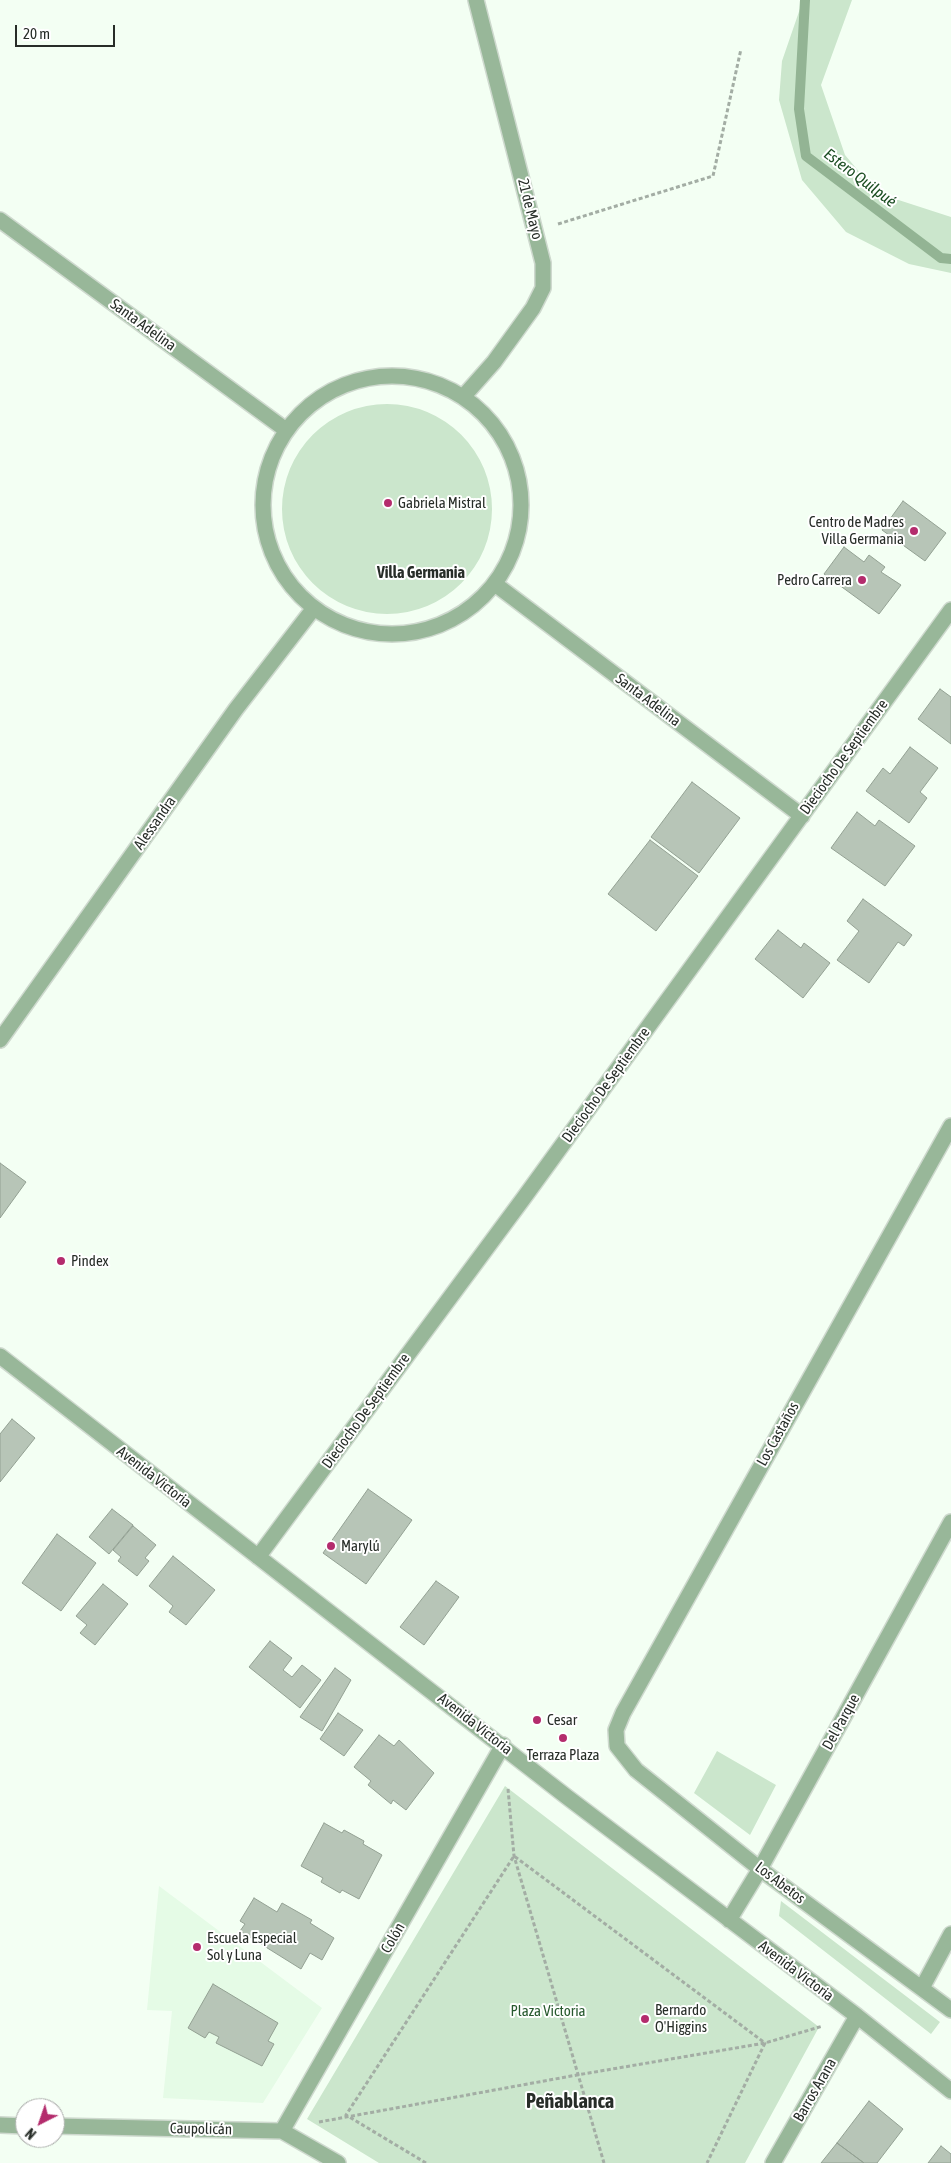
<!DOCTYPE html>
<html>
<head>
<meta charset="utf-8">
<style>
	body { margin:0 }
	#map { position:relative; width:951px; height:2163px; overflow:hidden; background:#f3fff3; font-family:"Asap Condensed",sans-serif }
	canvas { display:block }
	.north { position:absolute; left:15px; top:2098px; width:50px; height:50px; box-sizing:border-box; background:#fff; border:1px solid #a9aba9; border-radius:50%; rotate:221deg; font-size:14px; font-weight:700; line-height:20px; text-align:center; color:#272d28 }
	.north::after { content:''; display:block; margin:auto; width:18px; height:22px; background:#b42c6d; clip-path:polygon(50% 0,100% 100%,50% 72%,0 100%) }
	.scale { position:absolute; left:15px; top:25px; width:100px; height:22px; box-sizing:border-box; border:2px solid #272d28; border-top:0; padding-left:6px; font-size:15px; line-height:18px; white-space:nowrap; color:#272d28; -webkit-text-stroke:4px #fff; paint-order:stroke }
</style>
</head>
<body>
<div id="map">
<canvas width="951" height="2163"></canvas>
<div class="north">N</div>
<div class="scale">20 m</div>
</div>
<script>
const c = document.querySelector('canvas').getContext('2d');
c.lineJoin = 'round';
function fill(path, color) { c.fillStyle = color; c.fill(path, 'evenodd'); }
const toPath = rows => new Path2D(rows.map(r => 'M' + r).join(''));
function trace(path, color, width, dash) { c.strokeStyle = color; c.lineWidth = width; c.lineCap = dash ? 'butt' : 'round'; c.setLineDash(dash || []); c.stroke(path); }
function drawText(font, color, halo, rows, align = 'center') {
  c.font = font + ' "Asap Condensed",sans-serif'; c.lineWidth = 4; c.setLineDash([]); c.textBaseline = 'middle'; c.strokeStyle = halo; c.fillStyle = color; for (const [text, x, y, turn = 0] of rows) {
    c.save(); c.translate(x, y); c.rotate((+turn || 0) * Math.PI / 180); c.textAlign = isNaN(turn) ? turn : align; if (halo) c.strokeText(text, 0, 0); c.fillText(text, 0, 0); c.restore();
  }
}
const built = toPath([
	[159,1886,322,2008,263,2103,163,2098,172,2011,147,2010]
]);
const green = toPath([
	[803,0,852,0,821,85,845,155,877,193,951,217,951,273,909,264,846,232,802,180,779,100,782,61],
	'282 509a105 105 0 1 1 210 0a105 105 0 1 1-210 0Z',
	[717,1751,776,1785,750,1835,694,1793],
	[505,1786,819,2027,745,2163,379,2163,307,2119],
	[781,1901,940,2022,931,2034,779,1916]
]);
const stream = toPath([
	[805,0,799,109,806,156,941,258,951,259]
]);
const building = toPath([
	[903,501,946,533,925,561,882,530,903,501],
	[844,547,864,562,869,555,885,567,881,572,901,585,879,614,824,574,844,547],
	[940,689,951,697,951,744,918,719,940,689],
	[910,747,938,768,920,792,927,798,909,823,866,791,883,768,890,774,910,747],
	[692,782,740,818,699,873,651,837,692,782],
	[857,812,875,826,879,820,915,846,885,886,831,848,857,812],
	[650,840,698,876,656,931,608,894,650,840],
	[863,899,912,935,904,946,898,942,869,983,837,960,859,931,847,921,863,899],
	[778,930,801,948,804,943,830,963,803,998,755,959,778,930],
	[0,1163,26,1182,0,1218,0,1163],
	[12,1419,35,1438,0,1482,0,1434,12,1419],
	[368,1489,412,1520,366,1584,323,1553,368,1489],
	[112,1509,133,1525,109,1554,89,1537,112,1509],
	[133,1526,156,1545,145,1558,149,1561,137,1576,118,1561,121,1557,113,1550,133,1526],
	[57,1534,96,1563,61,1611,22,1583,57,1534],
	[173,1556,215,1590,186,1625,169,1612,173,1606,149,1586,173,1556],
	[436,1581,459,1597,424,1645,400,1627,436,1581],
	[103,1584,128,1604,95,1645,80,1633,87,1625,76,1616,103,1584],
	[270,1641,292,1658,283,1670,292,1677,302,1665,321,1680,300,1708,249,1667,270,1641],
	[335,1668,351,1680,322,1731,300,1717,335,1668],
	[338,1713,363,1730,344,1756,320,1739,338,1713],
	[379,1735,394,1746,399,1740,434,1773,406,1810,393,1800,391,1804,368,1785,371,1781,354,1767,379,1735],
	[324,1823,342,1833,344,1830,364,1841,363,1844,382,1855,359,1899,342,1890,340,1893,321,1882,323,1878,301,1866,324,1823],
	[254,1898,277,1912,282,1903,312,1920,310,1923,334,1938,322,1960,310,1953,301,1969,240,1931,245,1924,240,1921,254,1898],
	[213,1984,278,2023,268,2041,274,2044,262,2066,216,2043,219,2037,209,2032,205,2038,188,2028,213,1984],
	[869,2101,903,2129,877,2163,864,2163,837,2143,869,2101],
	[837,2143,864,2163,821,2163,837,2143],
	[941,2146,951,2154,951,2163,928,2163,941,2146]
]);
const path = toPath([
	[558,224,713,176,741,49],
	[508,1789,514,1856,604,2163],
	[319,2122,577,2075,765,2043,823,2026],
	[426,2163,346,2115,514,1856,765,2043,707,2163]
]);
const minor = toPath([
	[0,220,286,430],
	'263 505a129 129 0 1 1 258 0a129 129 0 1 1-258 0Z',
	[463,397,494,362,533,308,543,288,543,263,476,0],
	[495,584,802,816],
	[0,1040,236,709,314,608],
	[951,1126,623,1713,616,1730,617,1746,636,1770,760,1869,951,2010],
	[0,1356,567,1797,857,2016,951,2091],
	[258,1557,523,1199,951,610],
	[729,1920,760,1869,951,1522],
	[922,1988,951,1934],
	[0,2125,25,2126],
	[55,2126,282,2131,338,2163],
	[282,2131,503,1745],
	[773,2163,857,2016]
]);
const markers = [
	[388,503,5,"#b42c6d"],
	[914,531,5,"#b42c6d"],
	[862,580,5,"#b42c6d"],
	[61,1261,5,"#b42c6d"],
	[331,1546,5,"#b42c6d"],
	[537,1720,5,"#b42c6d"],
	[563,1738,5,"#b42c6d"],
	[197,1947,5,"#b42c6d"],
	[645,2019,5,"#b42c6d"]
];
const streetNames = [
	["21 de Mayo",530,209,76],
	["Santa Adelina",143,325,36],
	["Santa Adelina",648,700,37],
	["Dieciocho De Septiembre",844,757,-54],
	["Alessandra",155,823,-55],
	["Dieciocho De Septiembre",606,1085,-54],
	["Dieciocho De Septiembre",366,1411,-54],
	["Los Castaños",778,1434,-61],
	["Avenida Victoria",154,1477,38],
	["Del Parque",841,1722,-61],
	["Avenida Victoria",475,1724,38],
	["Los Abetos",780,1883,37],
	["Colón",393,1938,-60],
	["Avenida Victoria",796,1971,37],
	["Barros Arana",815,2090,-60],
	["Caupolicán",201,2129,1]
];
const poiNames = [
	["Gabriela Mistral",398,503],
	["Centro de Madres",904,522,"right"],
	["Villa Germania",904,539,"right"],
	["Pedro Carrera",852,580,"right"],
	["Pindex",71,1261],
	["Marylú",341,1546],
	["Cesar",547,1720],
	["Terraza Plaza",563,1755,"center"],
	["Escuela Especial",207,1938],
	["Sol y Luna",207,1955],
	["Bernardo",655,2010],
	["O'Higgins",655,2027]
];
const parkNames = [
	["Plaza Victoria",548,2011]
];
const waterNames = [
	["Estero Quilpué",860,178,37]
];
const neighbourhoodNames = [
	["Villa Germania",421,573]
];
const districtNames = [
	["Peñablanca",570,2102]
];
fill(built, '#e5fbe6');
fill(green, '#cbe6cc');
trace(stream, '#93b494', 10);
fill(building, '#b7c5b7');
trace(building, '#93a193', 1);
trace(minor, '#ced9ce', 18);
trace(path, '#a3ada4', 3, [4, 2.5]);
trace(minor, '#98b799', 15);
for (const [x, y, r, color] of markers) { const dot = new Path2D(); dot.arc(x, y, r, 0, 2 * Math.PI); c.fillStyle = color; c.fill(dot); trace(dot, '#fff', 2); }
drawText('15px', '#272d28', '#fff', streetNames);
drawText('15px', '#272d28', '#fff', poiNames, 'left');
drawText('15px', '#27592e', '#fff', parkNames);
drawText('italic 16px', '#1b4d22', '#fff', waterNames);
drawText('bold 16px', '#272d28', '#fff', neighbourhoodNames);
drawText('bold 20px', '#272d28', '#fff', districtNames);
</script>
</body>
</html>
